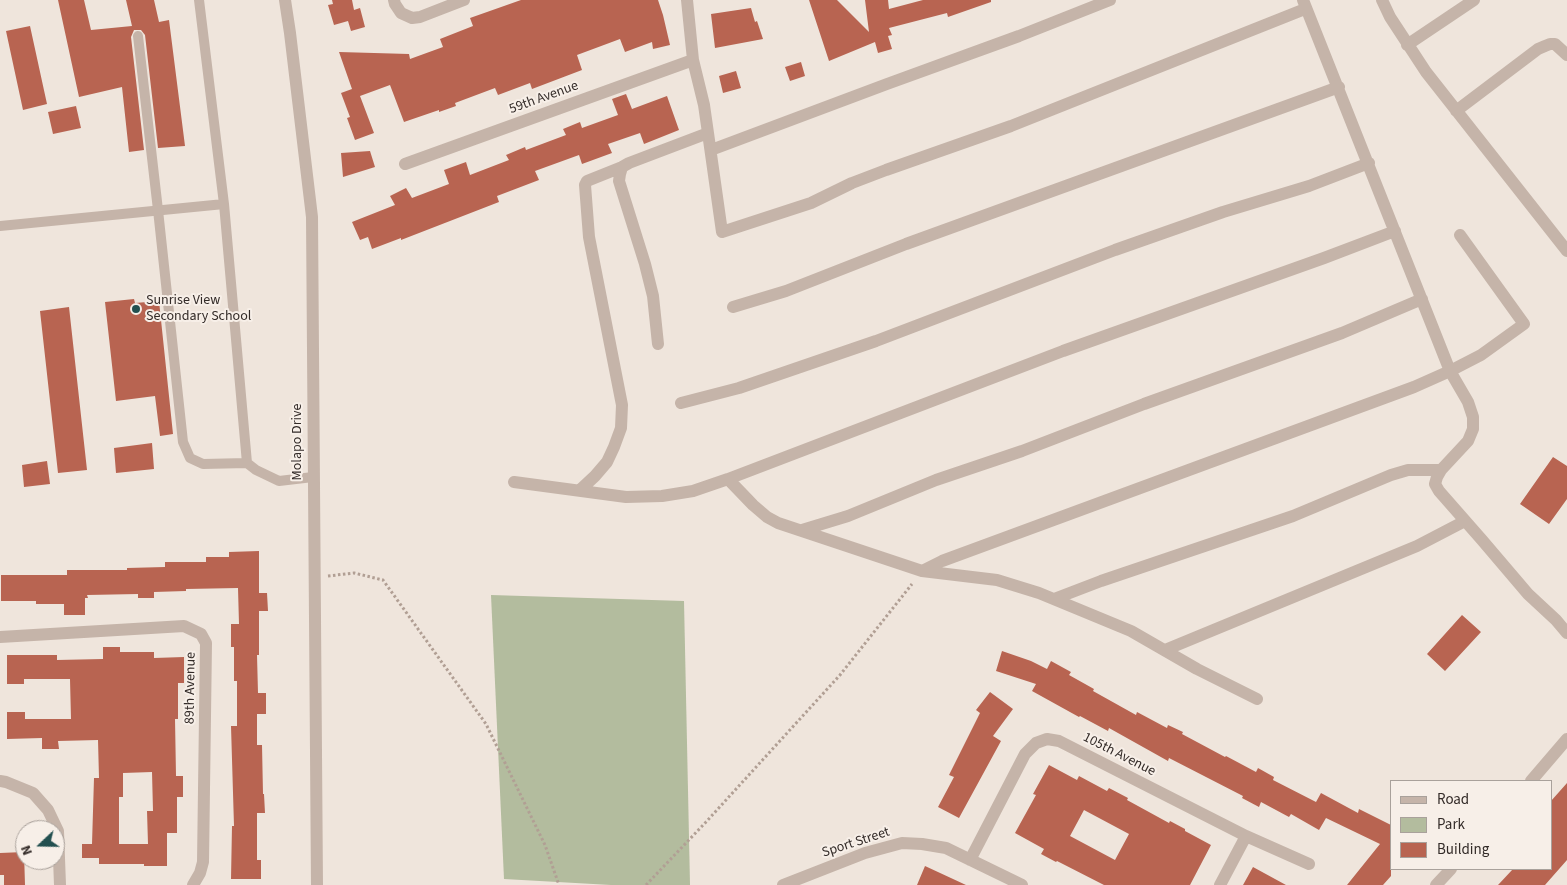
<!DOCTYPE html>
<html>
<head>
<meta charset="utf-8">
<style>
	body { margin:0 }
	#map { position:relative; width:1567px; height:885px; overflow:hidden; background:#efe5dc; font-family:"Source Sans 3",sans-serif }
	canvas { display:block }
	.legend { position:absolute; left:1390px; top:780px; width:162px; height:90px; box-sizing:border-box; background:#f7efe8; border:1px solid #a9a19b; margin:0; padding:6px 9px; list-style:none; font-size:15px; color:#332b28 }
	.legend li { display:flex; align-items:center; gap:10px; height:25px }
	.legend b { width:25px; border:1px solid #a9a19b }
	.north { position:absolute; left:15px; top:820px; width:50px; height:50px; box-sizing:border-box; background:#f7efe8; border:1px solid #a9a19b; border-radius:50%; rotate:249deg; font-size:14px; font-weight:700; line-height:20px; text-align:center; color:#332b28 }
	.north::after { content:''; display:block; margin:auto; width:18px; height:22px; background:#235050; clip-path:polygon(50% 0,100% 100%,50% 72%,0 100%) }
</style>
</head>
<body>
<div id="map">
<canvas width="1567" height="885"></canvas>
<ul class="legend">
<li><b style="height:6px;background:#c5b4a9"></b>Road</li>
<li><b style="height:14px;background:#b3bc9e"></b>Park</li>
<li><b style="height:14px;background:#b86451"></b>Building</li>
</ul>
<div class="north">N</div>
</div>
<script>
const c = document.querySelector('canvas').getContext('2d');
c.lineJoin = 'round';
function fill(path, color) { c.fillStyle = color; c.fill(path, 'evenodd'); }
const toPath = rows => new Path2D(rows.map(r => 'M' + r).join(''));
function trace(path, color, width, dash) { c.strokeStyle = color; c.lineWidth = width; c.lineCap = dash ? 'butt' : 'round'; c.setLineDash(dash || []); c.stroke(path); }
function drawText(font, color, halo, rows, align = 'center') {
  c.font = font + ' "Source Sans 3",sans-serif'; c.lineWidth = 4; c.setLineDash([]); c.textBaseline = 'middle'; c.strokeStyle = halo; c.fillStyle = color; for (const [text, x, y, turn = 0] of rows) {
    c.save(); c.translate(x, y); c.rotate((+turn || 0) * Math.PI / 180); c.textAlign = isNaN(turn) ? turn : align; if (halo) c.strokeText(text, 0, 0); c.fillText(text, 0, 0); c.restore();
  }
}
const green = toPath([
	[491,595,684,601,690,885,611,885,504,879]
]);
const building = toPath([
	[58,0,84,0,91,30,132,26,126,0,154,0,159,22,169,20,185,146,158,148,145,35,141,30,134,30,131,37,144,150,129,152,122,87,79,97],
	[332,0,352,0,354,10,360,8,365,27,351,31,348,21,334,25,328,5,333,4],
	[521,0,658,0,663,15,670,45,653,49,652,42,625,52,620,39,577,55,582,70,532,89,530,83,498,95,495,88,455,103,456,106,439,112,439,110,404,122,390,85,360,96,374,133,355,140,347,118,350,117,341,93,352,89,339,52,409,54,410,59,443,47,440,39,473,26,470,18],
	[809,0,837,0,869,32,865,0,888,0,889,9,923,0,991,0,991,2,948,17,947,13,889,28,892,35,888,36,892,49,878,53,875,42,829,61],
	[751,8,755,22,757,21,763,39,715,48,711,14],
	[30,26,47,104,23,110,6,31],
	[801,62,805,76,790,81,785,67],
	[736,71,741,88,723,93,719,76],
	[626,94,632,109,667,96,679,130,644,144,640,133,608,144,612,153,582,164,579,155,535,171,539,180,497,196,499,202,401,240,401,238,372,249,368,237,360,240,352,222,395,205,390,196,406,188,412,198,449,184,444,170,466,162,470,175,509,160,506,155,525,147,526,150,566,135,563,129,580,122,582,128,618,115,612,99],
	[76,106,81,128,53,134,48,112],
	[370,151,375,167,343,177,341,153],
	[134,299,135,303,159,301,173,434,160,436,155,396,116,401,105,302],
	[69,307,87,470,58,473,40,311],
	[152,443,154,469,116,473,114,448],
	[1553,457,1567,466,1567,499,1549,524,1520,504],
	[47,461,50,484,24,487,22,465],
	[259,551,259,593,267,593,268,611,259,611,259,655,257,655,258,693,266,693,266,714,257,714,257,745,262,745,263,794,264,794,265,813,257,813,257,860,261,860,261,879,231,879,232,826,234,826,231,726,237,726,237,681,234,681,234,647,231,647,231,624,239,624,238,588,186,589,186,591,154,592,154,598,138,598,138,594,87,595,88,598,85,598,85,615,64,615,64,604,36,604,36,601,1,601,1,575,67,575,67,570,127,570,127,568,165,567,165,562,206,562,206,557,229,557,229,552],
	[1462,615,1481,632,1445,671,1427,654],
	[103,647,120,647,120,652,154,652,154,658,184,657,184,683,178,683,178,719,175,719,176,776,183,776,183,797,177,797,177,833,167,833,167,866,144,866,144,864,99,864,99,858,82,858,82,844,92,844,94,778,99,778,98,740,58,741,59,749,42,749,42,738,7,739,7,712,25,712,25,719,71,719,70,679,24,679,24,684,7,684,7,655,57,655,57,660,103,659],
	[152,772,153,811,147,811,148,844,119,844,119,797,123,797,123,773],
	[1002,651,1031,661,1047,669,1051,661,1071,672,1069,675,1094,689,1093,691,1136,715,1137,712,1167,728,1168,725,1183,732,1182,734,1225,757,1226,756,1256,772,1258,768,1274,777,1273,780,1316,802,1321,793,1358,813,1359,809,1391,825,1391,876,1383,885,1347,885,1380,844,1326,818,1319,830,1291,814,1289,817,1261,802,1259,807,1242,798,1243,796,1169,758,1168,761,1109,728,1108,731,1080,716,1079,717,1032,691,1036,684,996,671],
	[990,692,1013,709,993,736,1001,741,959,818,938,807,954,777,949,775,980,713,976,710],
	[1049,765,1077,780,1079,776,1107,791,1109,788,1128,798,1127,800,1169,823,1170,821,1185,829,1185,831,1211,845,1190,885,1104,885,1057,861,1056,862,1041,854,1044,849,1015,833,1036,795,1033,794],
	[1084,810,1129,834,1115,860,1070,836],
	[1567,783,1567,860,1545,885,1498,885,1513,869,1551,869,1551,801],
	[24,852,25,885,4,885,4,875,0,875,0,853],
	[925,866,966,885,917,885],
	[1253,867,1286,885,1243,885]
]);
const path = toPath([
	[328,576,354,573,383,580,486,724,545,845,559,885],
	[646,885,706,822,840,675,912,584]
]);
const lane = toPath([
	[199,0,224,204,247,463,256,470,279,481,313,477],
	[138,36,158,210,183,442,190,458,203,464,247,463],
	[0,226,224,204]
]);
const street = toPath([
	[285,0,290,33,312,217,317,885],
	[394,0,395,4,401,13,412,18,420,17,464,0],
	[1303,0,1450,371,1468,402,1473,417,1473,429,1468,441,1441,470,1437,477,1435,484,1439,491,1482,540,1528,594,1556,620,1567,633],
	[1382,0,1390,17,1426,72,1567,251],
	[1407,45,1474,0],
	[1456,111,1538,49,1545,46,1550,44,1555,44,1567,55],
	[708,133,722,232,811,203,852,183,886,170,1011,126,1305,9],
	[711,150,887,84,1019,36,1110,0],
	[405,164,693,60],
	[733,307,786,291,906,244,1339,87],
	[658,344,653,296,645,264,619,181,620,174,622,167,629,163,708,133,704,105,693,60,687,0],
	[681,403,739,388,876,341,1115,250,1223,212,1309,186,1369,163],
	[728,479,753,505,767,517,778,523,922,571,997,580,1039,593,1131,631,1197,669,1257,699],
	[514,482,626,497,662,496,693,491,728,479,1063,351,1324,258,1395,231],
	[580,490,595,476,607,462,614,447,621,428,622,405,589,237,585,185,587,181,622,167],
	[802,530,848,516,936,480,1022,451,1144,404,1342,333,1422,299],
	[922,571,942,561,1414,387,1450,371,1481,355,1524,324,1460,235],
	[1054,599,1101,581,1293,516,1391,475,1408,470,1441,470],
	[0,637,184,626,201,634,206,643,203,862,200,873,193,885],
	[1165,650,1417,546,1465,521],
	[0,781,6,782,33,793,48,810,58,831,60,885],
	[1531,781,1567,739],
	[970,860,1025,754,1036,743,1047,739,1059,741,1246,836,1309,864],
	[783,885,865,853,902,843,922,844,946,848,1022,885],
	[1220,885,1246,836],
	[1436,885,1451,869]
]);
const markers = [
	[136,309,5,"#235050"]
];
const streetNames = [
	["59th Avenue",544,98,-20],
	["Molapo Drive",298,442,-90],
	["89th Avenue",191,688,-89],
	["105th Avenue",1119,755,27],
	["Sport Street",856,843,-18]
];
const poiNames = [
	["Sunrise View",146,301],
	["Secondary School",146,317]
];
fill(green, '#b3bc9e');
fill(building, '#b86451');
trace(path, '#b19f94', 3, [2.5, 2.5]);
trace(lane, '#c5b4a9', 10);
trace(street, '#c5b4a9', 12);
for (const [x, y, r, color] of markers) { const dot = new Path2D(); dot.arc(x, y, r, 0, 2 * Math.PI); c.fillStyle = color; c.fill(dot); trace(dot, '#f7efe8', 2); }
drawText('14px', '#332b28', '#f7efe8', streetNames);
drawText('14px', '#332b28', '#f7efe8', poiNames, 'left');
</script>
</body>
</html>
